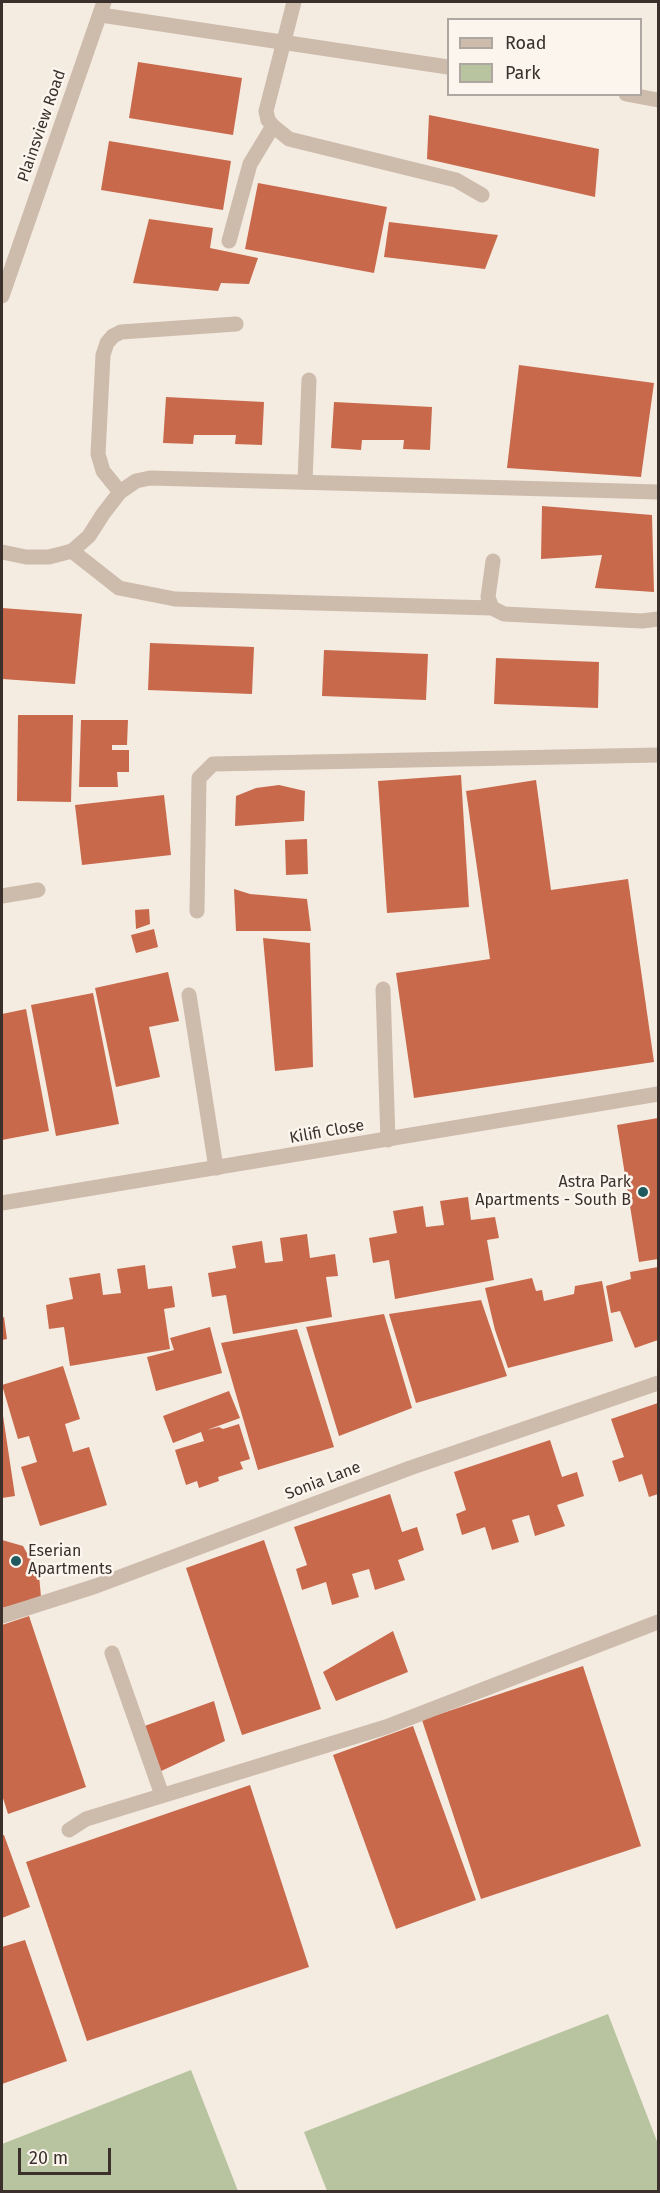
<!DOCTYPE html>
<html>
<head>
<meta charset="utf-8">
<style>
	body { margin:0 }
	#map { position:relative; width:660px; height:2193px; overflow:hidden; background:#f4ebe1; font-family:"Fira Sans",sans-serif }
	canvas { display:block }
	.frame { position:absolute; inset:0; border:3px solid #3b302b; pointer-events:none }
	.legend { position:absolute; left:447px; top:18px; width:195px; height:78px; box-sizing:border-box; background:#fbf5ee; border:2px solid #aea6a0; margin:0; padding:8px 10px; list-style:none; font-size:18px; color:#3b302b }
	.legend li { display:flex; align-items:center; gap:12px; height:30px }
	.legend b { width:30px; border:2px solid #aea6a0 }
	.scale { position:absolute; left:18px; top:2148px; width:93px; height:27px; box-sizing:border-box; border:3px solid #3b302b; border-top:0; padding-left:8px; font-size:18px; line-height:21px; white-space:nowrap; color:#3b302b; -webkit-text-stroke:4px #fbf5ee; paint-order:stroke }
</style>
</head>
<body>
<div id="map">
<canvas width="660" height="2193"></canvas>
<div class="frame"></div>
<ul class="legend">
<li><b style="height:8px;background:#cdbbac"></b>Road</li>
<li><b style="height:16px;background:#b8c4a0"></b>Park</li>
</ul>
<div class="scale">20 m</div>
</div>
<script>
const c = document.querySelector('canvas').getContext('2d');
c.lineJoin = 'round';
function fill(path, color) { c.fillStyle = color; c.fill(path, 'evenodd'); }
const toPath = rows => new Path2D(rows.map(r => 'M' + r).join(''));
function trace(path, color, width, dash) { c.strokeStyle = color; c.lineWidth = width; c.lineCap = dash ? 'butt' : 'round'; c.setLineDash(dash || []); c.stroke(path); }
function drawText(font, color, halo, rows, align = 'center') {
  c.font = font + ' "Fira Sans",sans-serif'; c.lineWidth = 5; c.setLineDash([]); c.textBaseline = 'middle'; c.strokeStyle = halo; c.fillStyle = color; for (const [text, x, y, turn = 0] of rows) {
    c.save(); c.translate(x, y); c.rotate((+turn || 0) * Math.PI / 180); c.textAlign = isNaN(turn) ? turn : align; if (halo) c.strokeText(text, 0, 0); c.fillText(text, 0, 0); c.restore();
  }
}
const green = toPath([
	[608,2014,658,2144,658,2191,327,2191,304,2132],
	[191,2070,238,2191,2,2191,2,2144]
]);
const building = toPath([
	[138,62,242,78,233,135,129,118],
	[429,115,599,149,595,197,427,159],
	[109,141,231,161,223,210,101,190],
	[258,183,387,207,374,273,245,249],
	[149,219,213,228,210,248,258,258,249,284,221,283,218,291,133,283],
	[389,222,498,235,485,269,384,257],
	[519,365,654,383,641,477,507,468],
	[166,397,264,402,262,445,235,444,236,435,194,435,193,444,163,443],
	[334,402,432,407,430,450,403,449,404,440,362,440,361,450,331,448],
	[542,506,652,515,654,592,595,588,602,555,541,559],
	[2,608,82,614,75,684,2,679],
	[150,643,254,647,252,694,148,690],
	[324,650,428,654,426,700,322,696],
	[496,658,599,662,598,708,494,704],
	[18,715,73,715,71,802,17,801],
	[81,720,128,720,127,745,112,745,112,750,129,750,129,772,117,772,118,787,79,787],
	[461,775,469,907,387,913,378,781],
	[536,780,551,890,628,879,654,1062,414,1098,396,973,490,959,466,791],
	[279,785,305,791,304,821,235,826,236,796,256,788],
	[164,795,171,855,82,865,75,805],
	[307,839,308,874,286,875,285,840],
	[234,889,250,894,307,899,311,931,236,931],
	[149,909,150,924,136,929,135,910],
	[154,929,158,947,136,953,131,935],
	[263,938,310,943,313,1067,275,1071],
	[168,972,179,1021,149,1027,160,1077,116,1087,95,988],
	[93,993,119,1124,56,1136,31,1005],
	[26,1009,49,1131,2,1140,2,1014],
	[658,1118,658,1259,639,1262,617,1125],
	[468,1197,471,1220,495,1217,499,1238,487,1240,494,1280,395,1299,389,1260,373,1263,369,1238,397,1233,393,1211,423,1206,426,1227,444,1225,440,1201],
	[307,1234,310,1258,335,1254,338,1276,326,1277,332,1317,233,1334,226,1295,212,1297,208,1273,236,1268,232,1246,262,1241,265,1263,283,1261,280,1238],
	[145,1265,148,1289,172,1286,175,1307,164,1309,170,1349,70,1366,64,1327,49,1329,46,1305,73,1299,69,1278,100,1273,103,1295,121,1293,117,1269],
	[658,1267,658,1340,635,1348,620,1311,611,1313,606,1286,631,1279,630,1272],
	[532,1278,536,1291,542,1290,544,1301,574,1294,575,1286,602,1281,613,1341,508,1368,495,1330,485,1288],
	[481,1300,507,1376,416,1403,389,1314],
	[384,1314,412,1408,339,1436,306,1327],
	[4,1317,7,1339,2,1340,2,1318],
	[210,1327,222,1373,156,1391,147,1357,174,1350,170,1338],
	[297,1329,334,1447,258,1470,221,1343],
	[63,1366,80,1419,65,1424,73,1452,89,1447,107,1505,40,1526,21,1467,37,1462,29,1436,18,1439,2,1385],
	[229,1391,240,1418,207,1430,219,1427,223,1429,239,1424,250,1459,240,1462,243,1469,218,1477,219,1481,199,1488,197,1481,186,1485,175,1450,204,1441,201,1432,173,1443,163,1416],
	[658,1403,658,1494,649,1497,642,1474,619,1482,612,1461,624,1457,611,1419],
	[2,1409,15,1496,2,1498],
	[550,1440,562,1477,577,1472,584,1496,557,1505,565,1526,535,1536,529,1515,512,1520,519,1542,492,1550,485,1527,462,1535,456,1514,466,1510,454,1472],
	[390,1494,402,1532,417,1527,424,1550,398,1560,405,1580,375,1590,369,1569,352,1574,359,1597,332,1605,326,1582,302,1590,296,1569,307,1565,294,1527],
	[2,1540,23,1546,39,1575,41,1597,2,1608],
	[264,1540,321,1709,242,1735,186,1568],
	[29,1616,86,1787,8,1814,2,1795,2,1625],
	[393,1631,408,1672,336,1701,323,1672],
	[583,1666,641,1846,481,1899,422,1720],
	[214,1701,225,1741,157,1773,139,1728],
	[413,1726,476,1900,396,1929,333,1755],
	[250,1785,309,1967,87,2041,26,1862],
	[2,1835,4,1835,30,1907,2,1918],
	[25,1940,67,2061,2,2084,2,1947]
]);
const lane = toPath([
	[294,2,266,111,268,120,273,126,289,139,456,180,482,195],
	[229,241,250,164,273,126],
	[305,482,309,380],
	[120,492,103,471,98,454,103,355,107,343,113,336,121,332,236,324],
	[72,551,119,588,175,599,492,608],
	[493,561,488,597,492,608,504,614,642,621,658,619],
	[2,896,38,890],
	[383,989,388,1140],
	[189,995,216,1168],
	[112,1653,162,1795]
]);
const street = toPath([
	[101,15,448,67],
	[626,94,658,100],
	[2,296,104,2],
	[2,552,26,557,49,557,72,551,89,536,103,514,120,492,136,481,150,478,658,492],
	[197,911,199,778,213,764,658,755],
	[2,1203,658,1094],
	[2,1616,96,1586,410,1468,658,1383],
	[69,1830,86,1819,386,1727,658,1622]
]);
const markers = [
	[643,1192,6,"#1f5a5e"],
	[16,1561,6,"#1f5a5e"]
];
const streetNames = [
	["Plainsview Road",42,126,-71],
	["Kilifi Close",327,1132,-10],
	["Sonia Lane",323,1481,-21]
];
const poiNames = [
	["Astra Park",631,1183],
	["Apartments - South B",631,1201],
	["Eserian",28,1552,"left"],
	["Apartments",28,1570,"left"]
];
fill(green, '#b8c4a0');
fill(building, '#c8694b');
trace(lane, '#cdbbac', 15);
trace(street, '#cdbbac', 15);
for (const [x, y, r, color] of markers) { const dot = new Path2D(); dot.arc(x, y, r, 0, 2 * Math.PI); c.fillStyle = color; c.fill(dot); trace(dot, '#fbf5ee', 2); }
drawText('16px', '#3b302b', '#fbf5ee', streetNames);
drawText('16px', '#3b302b', '#fbf5ee', poiNames, 'right');
</script>
</body>
</html>
